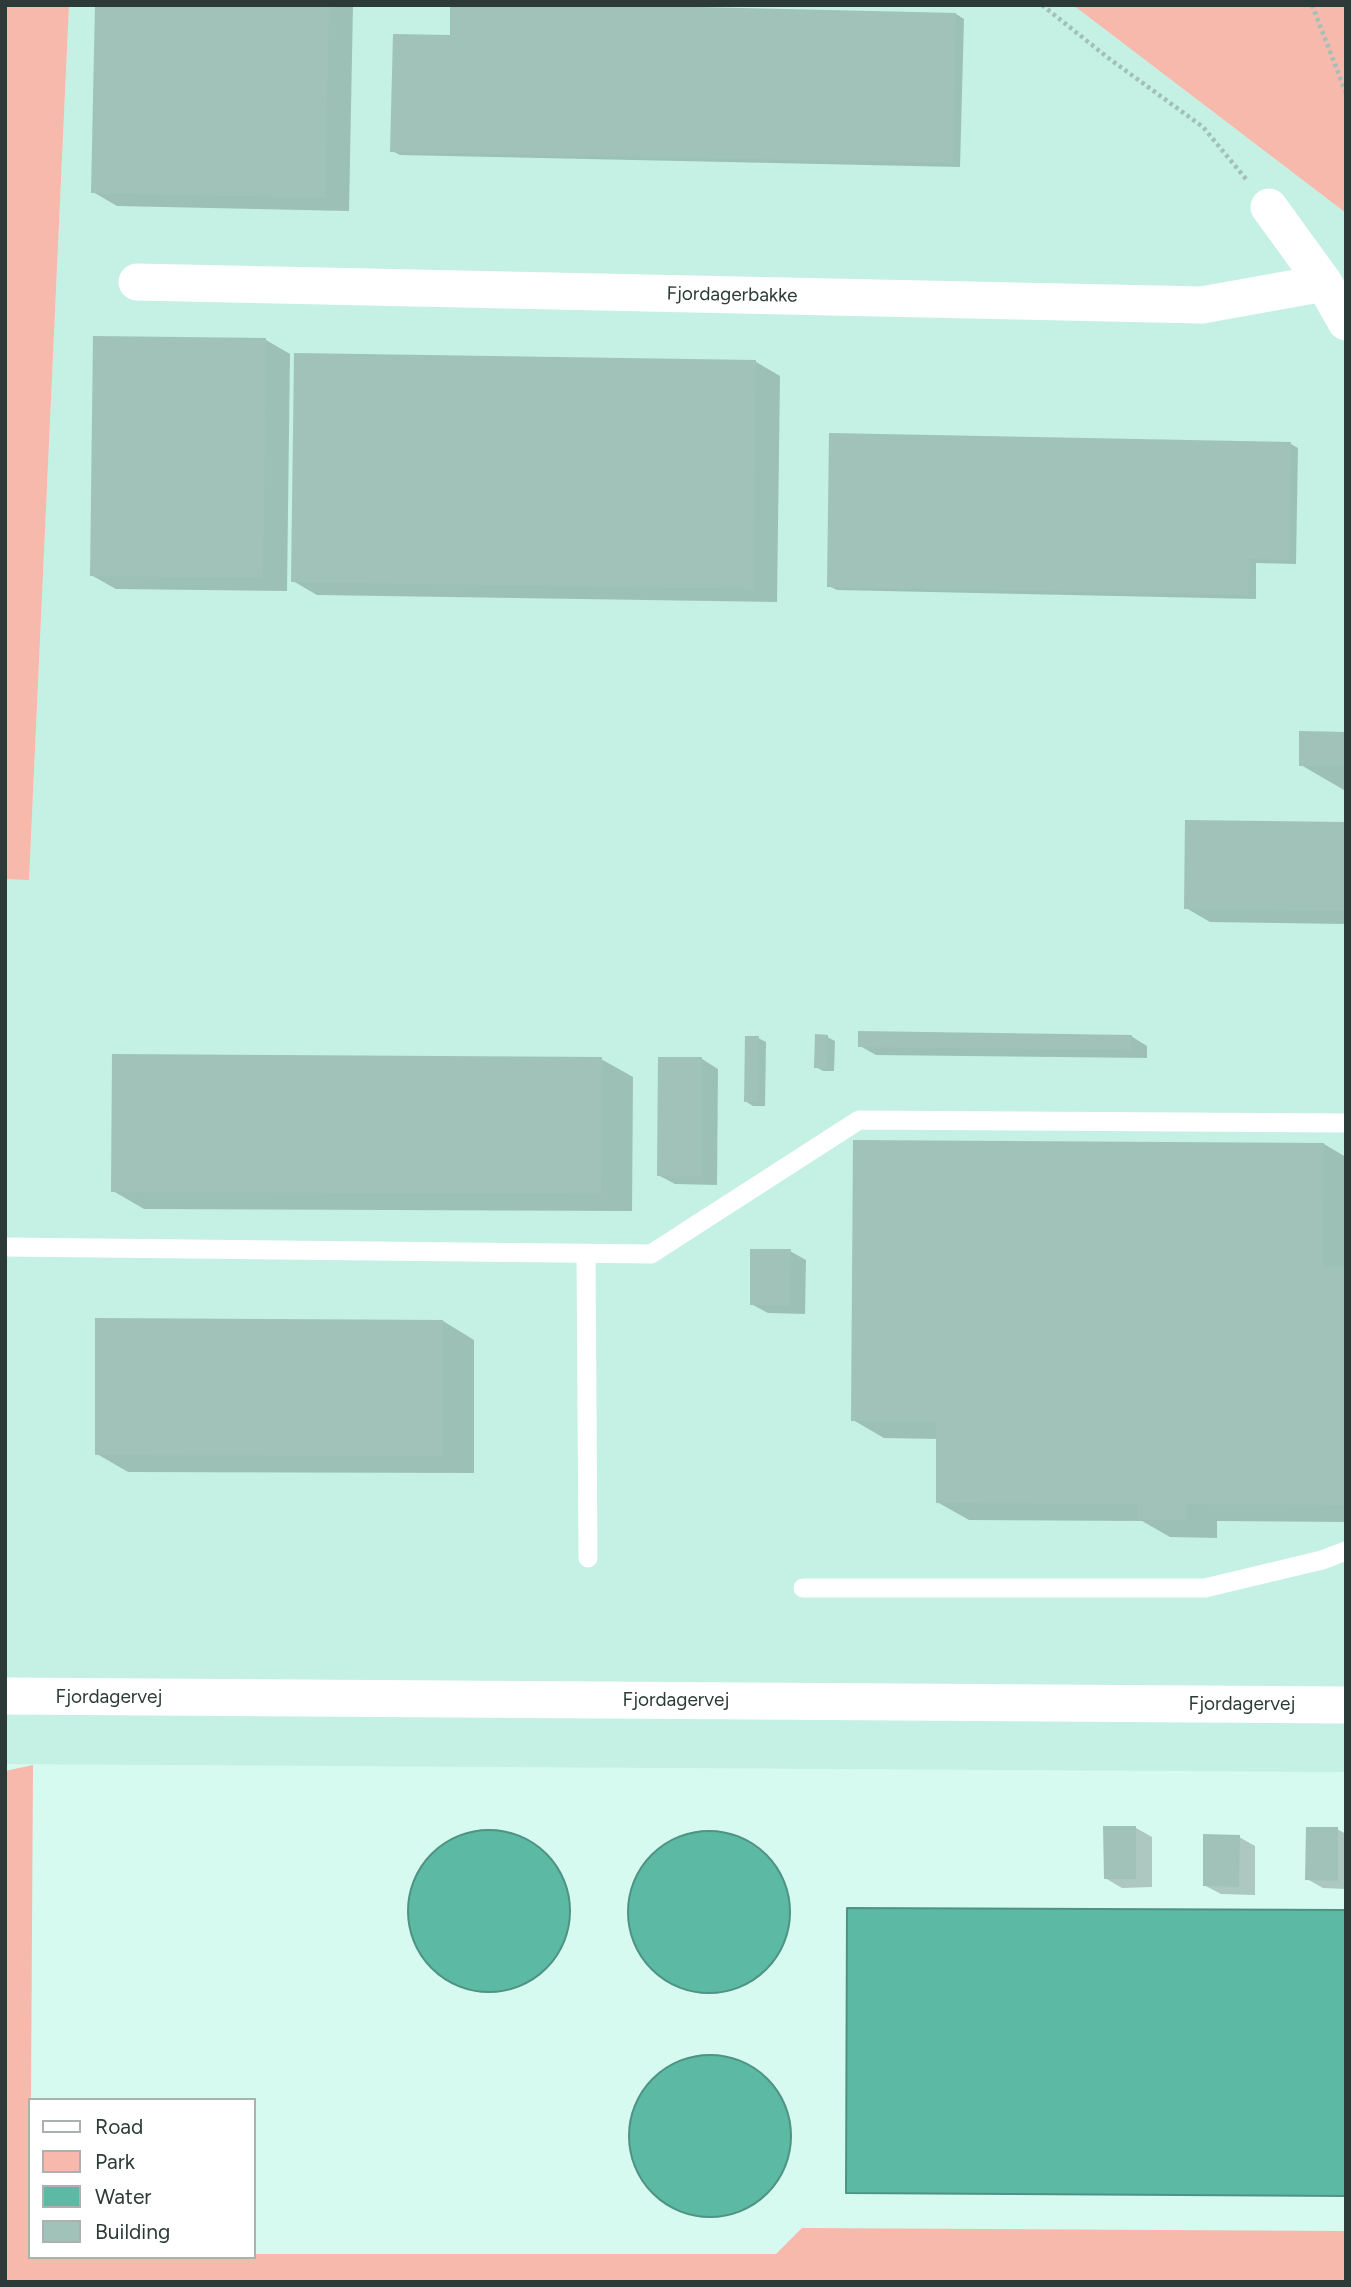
<!DOCTYPE html>
<html>
<head>
<meta charset="utf-8">
<style>
	body { margin:0 }
	#map { position:relative; width:1351px; height:2287px; overflow:hidden; background:#d7faf0; font-family:Figtree,sans-serif }
	canvas { display:block }
	.frame { position:absolute; inset:0; border:7px solid #2d3b38; pointer-events:none }
	.legend { position:absolute; left:28px; top:2098px; width:228px; height:161px; box-sizing:border-box; background:#fff; border:2px solid #abb1af; margin:0; padding:9px 12px; list-style:none; font-size:21px; color:#2d3b38 }
	.legend li { display:flex; align-items:center; gap:14px; height:35px }
	.legend b { width:35px; border:2px solid #abb1af }
</style>
</head>
<body>
<div id="map">
<canvas width="1351" height="2287"></canvas>
<div class="frame"></div>
<ul class="legend">
<li><b style="height:9px;background:#fff"></b>Road</li>
<li><b style="height:19px;background:#f6b9ab"></b>Park</li>
<li><b style="height:19px;background:#5cb9a4"></b>Water</li>
<li><b style="height:19px;background:#a0c2b9"></b>Building</li>
</ul>
</div>
<script>
const c = document.querySelector('canvas').getContext('2d');
c.lineJoin = 'round';
function fill(path, color) { c.fillStyle = color; c.fill(path, 'evenodd'); }
const toPath = rows => new Path2D(rows.map(r => 'M' + r).join(''));
function trace(path, color, width, dash) { c.strokeStyle = color; c.lineWidth = width; c.lineCap = dash ? 'butt' : 'round'; c.setLineDash(dash || []); c.stroke(path); }
function drawText(font, color, halo, rows, align = 'center') {
  c.font = font + ' Figtree,sans-serif'; c.lineWidth = 6; c.setLineDash([]); c.textBaseline = 'middle'; c.strokeStyle = halo; c.fillStyle = color; for (const [text, x, y, turn = 0] of rows) {
    c.save(); c.translate(x, y); c.rotate((+turn || 0) * Math.PI / 180); c.textAlign = isNaN(turn) ? turn : align; if (halo) c.strokeText(text, 0, 0); c.fillText(text, 0, 0); c.restore();
  }
}
const built = toPath([
	[69,5,1073,5,1346,213,1346,1772,5,1764,5,879,29,879]
]);
const green = toPath([
	[5,5,69,5,29,880,5,879],
	[1073,5,1346,5,1346,213],
	[33,1765,30,2257,254,2257,254,2254,776,2254,802,2228,1346,2231,1346,2282,5,2282,5,1771]
]);
const water = toPath([
	'408 1911a81 81 0 1 1 162 0a81 81 0 1 1-162 0Z',
	'628 1912a81 81 0 1 1 162 0a81 81 0 1 1-162 0Z',
	[847,1908,1346,1910,1346,2196,846,2193,847,1908],
	'629 2136a81 81 0 1 1 162 0a81 81 0 1 1-162 0Z'
]);
const shadow = toPath([
	[97,5,353,5,349,211,117,206,93,192],
	[956,14,964,19,960,167,400,155,392,151,451,37],
	[266,340,290,354,287,591,116,589,91,575],
	[756,362,780,376,777,602,317,595,293,581],
	[1291,444,1298,448,1296,564,1256,563,1256,599,837,590,829,586],
	[1346,733,1346,790,1344,790,1301,765],
	[1346,824,1346,924,1210,922,1186,908],
	[1131,1036,1147,1046,1147,1058,876,1055,860,1046],
	[827,1037,835,1041,834,1071,823,1071,816,1067],
	[758,1038,766,1042,765,1106,753,1106,745,1101],
	[601,1059,633,1077,632,1211,144,1209,113,1191],
	[660,1059,702,1059,718,1069,717,1185,675,1184,658,1175],
	[1324,1144,1346,1157,1346,1522,1217,1521,1217,1538,1170,1537,1142,1521,969,1520,937,1502,938,1439,884,1438,853,1420],
	[790,1251,806,1260,805,1314,768,1313,751,1304],
	[443,1321,474,1340,474,1473,128,1472,97,1454],
	[1136,1828,1152,1837,1152,1887,1122,1888,1105,1878],
	[1337,1829,1346,1834,1346,1889,1323,1888,1307,1879],
	[1239,1837,1255,1846,1255,1895,1221,1894,1204,1885]
]);
const building = toPath([
	[95,5,329,5,325,198,91,193],
	[450,5,613,5,956,13,953,163,390,152,393,34,450,35],
	[93,336,266,338,263,578,90,576],
	[294,353,756,360,753,589,291,582],
	[829,433,1291,442,1289,560,1249,559,1248,595,827,587],
	[1299,731,1346,732,1346,766,1299,766],
	[1185,820,1346,822,1346,911,1184,909],
	[858,1031,1132,1035,1131,1050,858,1047],
	[815,1034,828,1035,827,1068,814,1068],
	[745,1036,759,1036,758,1102,744,1102],
	[112,1054,602,1057,601,1194,111,1192],
	[658,1057,702,1057,701,1177,657,1176],
	[853,1140,1324,1143,1323,1267,1346,1267,1346,1505,1186,1504,1186,1520,1137,1520,1137,1504,936,1503,936,1422,851,1421],
	[750,1249,791,1249,789,1306,750,1305],
	[95,1318,443,1320,443,1456,95,1455],
	[1103,1826,1136,1826,1136,1879,1104,1879],
	[1306,1827,1338,1827,1338,1881,1305,1880],
	[1203,1834,1240,1835,1239,1887,1203,1886]
]);
const path = toPath([
	[1042,5,1107,57,1203,127,1246,179],
	[1312,5,1346,93]
]);
const lane = toPath([
	[5,1247,651,1254,859,1120,1346,1123],
	[586,1254,588,1558],
	[803,1588,1205,1588,1322,1560,1346,1551]
]);
const street = toPath([
	[1269,207,1324,283,1346,322],
	[137,282,1202,305,1324,283],
	[5,1696,1346,1705]
]);
const streetNames = [
	["Fjordagerbakke",732,295,1],
	["Fjordagervej",109,1697],
	["Fjordagervej",676,1700],
	["Fjordagervej",1242,1704]
];
fill(built, '#c5f0e4');
fill(green, '#f6b9ab');
fill(water, '#5cb9a4');
trace(water, '#4e9384', 2);
fill(shadow, '#0003');
fill(building, '#a0c2b9');
trace(path, '#a3c0b8', 4.5, [3.5, 3.5]);
trace(lane, '#fff', 19);
trace(street, '#fff', 37);
drawText('19px', '#2d3b38', '#fff', streetNames);
</script>
</body>
</html>
